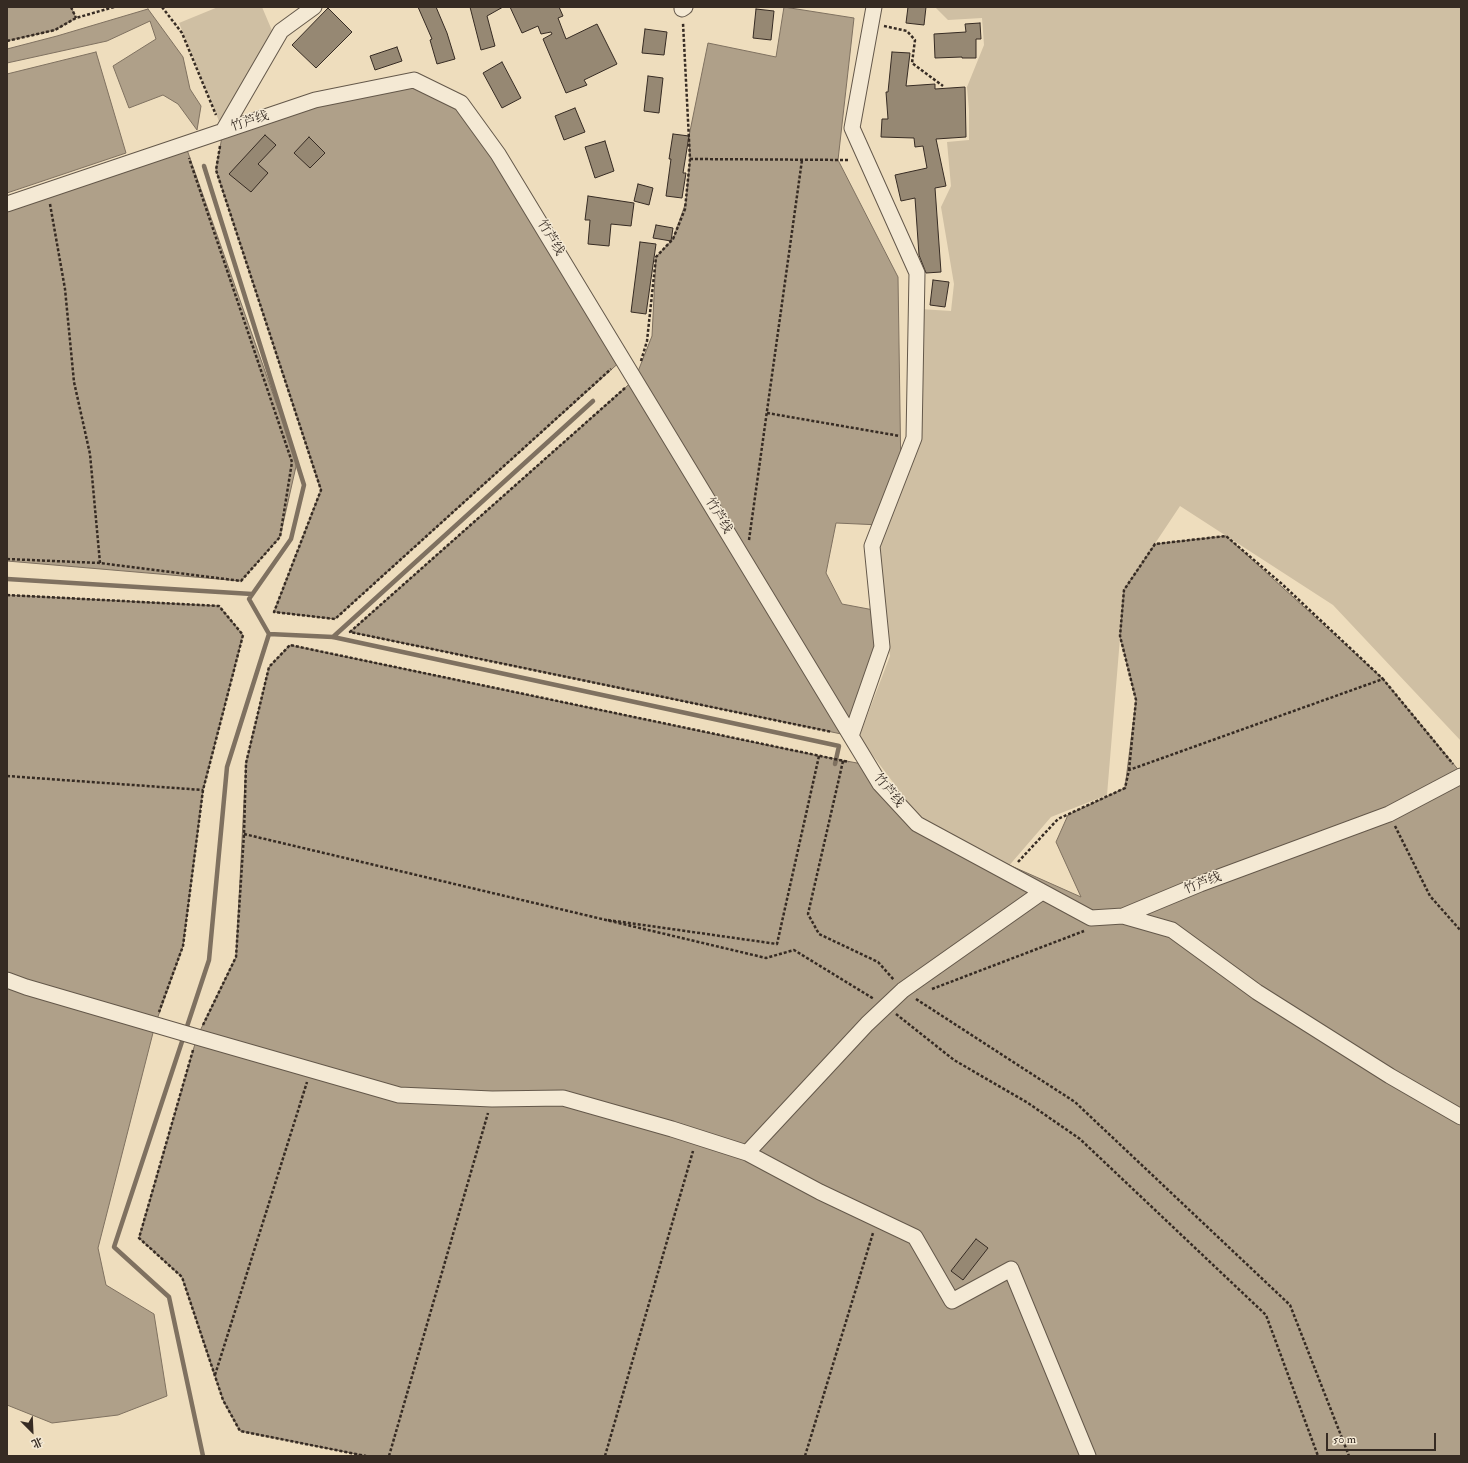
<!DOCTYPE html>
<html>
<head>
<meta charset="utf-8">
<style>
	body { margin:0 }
	#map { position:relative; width:1468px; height:1463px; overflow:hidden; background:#eeddbd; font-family:"IM FELL Double Pica","Noto Serif SC",serif }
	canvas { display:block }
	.frame { position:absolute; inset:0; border:8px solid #362b23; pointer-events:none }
	.north { position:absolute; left:12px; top:1411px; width:40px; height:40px; -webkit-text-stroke:3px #f4e9d4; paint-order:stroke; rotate:156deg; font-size:11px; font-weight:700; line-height:16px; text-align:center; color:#362b23 }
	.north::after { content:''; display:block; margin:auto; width:14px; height:18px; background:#362b23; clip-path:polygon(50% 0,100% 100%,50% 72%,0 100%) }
	.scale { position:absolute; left:1326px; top:1433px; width:110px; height:18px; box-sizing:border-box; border:2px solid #362b23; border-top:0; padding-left:5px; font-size:12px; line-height:14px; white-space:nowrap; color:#362b23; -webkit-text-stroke:3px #f4e9d4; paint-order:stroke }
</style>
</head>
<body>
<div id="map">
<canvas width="1468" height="1463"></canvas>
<div class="frame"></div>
<div class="north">北</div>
<div class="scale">50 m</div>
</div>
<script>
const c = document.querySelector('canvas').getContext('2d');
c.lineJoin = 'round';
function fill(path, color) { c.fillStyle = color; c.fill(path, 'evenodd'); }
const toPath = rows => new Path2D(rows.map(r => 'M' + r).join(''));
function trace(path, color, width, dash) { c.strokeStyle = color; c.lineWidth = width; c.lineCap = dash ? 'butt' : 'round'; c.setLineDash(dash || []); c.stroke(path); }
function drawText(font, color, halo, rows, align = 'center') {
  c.font = font + ' "IM FELL Double Pica","Noto Serif SC",serif'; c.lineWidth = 3; c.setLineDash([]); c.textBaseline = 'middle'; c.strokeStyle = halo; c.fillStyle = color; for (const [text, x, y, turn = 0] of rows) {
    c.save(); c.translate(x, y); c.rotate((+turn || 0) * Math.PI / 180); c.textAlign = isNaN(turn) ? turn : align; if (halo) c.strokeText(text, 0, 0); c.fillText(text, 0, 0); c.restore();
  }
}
const green = toPath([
	[218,7,262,7,276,40,223,131,179,23],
	[935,7,1461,7,1461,741,1333,605,1180,506,1124,590,1107,795,1051,817,1007,868,919,817,859,737,890,656,872,546,919,435,920,309,951,311,954,284,941,207,951,186,947,142,969,140,969,110,967,87,984,45,982,18,948,20]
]);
const water = toPath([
	[7,7,71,7,76,18,55,30,7,41,7,7],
	[784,7,854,18,838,160,898,277,901,477,881,525,836,523,826,573,842,604,879,611,882,647,851,736,350,632,635,379,652,336,656,257,673,239,686,202,690,159,689,136,708,43,776,57,784,7],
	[148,9,183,57,190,89,201,106,197,130,178,104,163,95,129,108,113,66,156,39,150,21,107,41,7,63,7,49,57,36,148,9],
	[96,52,126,153,7,193,7,74,96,52],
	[414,80,461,103,623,359,335,619,274,612,321,490,216,170,223,131,414,80],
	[185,144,297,462,280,537,241,581,7,561,7,204,185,144],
	[1226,536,1383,679,1461,773,1461,1456,366,1456,240,1431,223,1400,182,1277,139,1238,197,1037,236,957,246,763,269,667,290,645,819,756,868,765,917,824,1081,897,1056,842,1068,815,1125,788,1136,700,1120,636,1124,590,1155,544,1226,536],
	[7,595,219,606,243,635,203,790,183,946,155,1025,98,1248,106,1285,154,1314,167,1396,118,1415,52,1423,7,1405,7,595]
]);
const stream = toPath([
	[7,579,252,594],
	[269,634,333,637,839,746,835,764],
	[333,637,593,401],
	[203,1456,169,1297,114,1247,209,960,227,767,269,634,249,599,291,539,304,485,204,166]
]);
const building = toPath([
	[418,7,436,7,447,33,455,59,437,64,430,40,432,39,418,7],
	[470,7,503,7,487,16,495,46,481,50,470,7],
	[510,7,559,7,563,16,558,18,566,39,597,24,617,64,584,80,587,85,566,93,543,39,552,34,551,32,541,34,538,26,522,33,510,7],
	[908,7,926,7,924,25,906,23,908,7],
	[328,8,352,32,316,68,292,45,328,8],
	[756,9,774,11,771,40,753,38,756,9],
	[980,23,981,39,976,39,976,58,962,58,962,57,935,58,934,34,966,32,965,24,980,23],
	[645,29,667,32,664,55,642,53,645,29],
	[397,47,402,61,375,70,370,56,397,47],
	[892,52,910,53,906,86,935,84,935,89,965,87,966,137,936,139,946,186,935,188,941,272,926,273,919,255,915,198,901,201,895,175,927,168,923,146,915,147,914,138,881,137,882,119,888,119,886,92,888,92,892,52],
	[502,62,521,98,502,108,483,73,502,62],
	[648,76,663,78,659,113,644,111,648,76],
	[575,108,585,132,564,140,555,116,575,108],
	[673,134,689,136,683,173,686,173,682,198,666,196,671,159,669,159,673,134],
	[265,135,276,145,258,164,268,173,251,192,229,174,265,135],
	[309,137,325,153,310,168,294,153,309,137],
	[605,141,614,171,595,178,585,147,605,141],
	[638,184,653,188,649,205,634,201,638,184],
	[588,196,634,203,631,226,611,224,609,246,588,244,590,220,585,220,588,196],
	[656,225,673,228,671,241,653,238,656,225],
	[640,242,656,244,646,314,631,312,640,242],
	[933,280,949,282,945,307,930,305,933,280],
	[976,1239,988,1248,963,1280,951,1271,976,1239]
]);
const path = toPath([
	[71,7,76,18],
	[162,7,182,33,216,115],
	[884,26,907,31,915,40,912,63,943,86],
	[7,41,55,30,76,18,114,7],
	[220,146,216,170,321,490,274,612,335,619,611,369],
	[690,159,850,160],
	[50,204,65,289,74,382,90,454,100,563],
	[641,361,647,341,656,257,673,239,685,209,690,159,683,23],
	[625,388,350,632,832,732],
	[767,413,900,436],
	[749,540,802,160],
	[7,559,100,563,241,581,280,537,292,462,189,158],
	[7,595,219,606,243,635,203,790,183,946,159,1012],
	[843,761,808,914,819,934,878,962,894,980],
	[1129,770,1136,700,1120,636,1124,590,1155,544,1226,536,1282,584,1383,679],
	[7,776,203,790],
	[1395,826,1430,896,1461,931],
	[244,834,766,958,794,950,874,999],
	[1018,862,1058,819,1125,788,1129,770,1383,679,1453,764],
	[608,920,777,944,819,756],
	[932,989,1084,931],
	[916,999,1075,1102,1290,1305,1349,1456],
	[896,1014,954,1060,1028,1103,1080,1139,1266,1315,1318,1456],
	[203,1025,236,957,244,834,246,763,269,667,290,645,849,762],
	[193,1050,139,1238,182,1277,223,1400,240,1431,366,1456],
	[215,1375,307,1082],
	[389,1456,488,1113],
	[605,1456,693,1151],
	[805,1456,873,1233]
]);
const minor = toPath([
	[682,9,685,7],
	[223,131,281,31,314,7],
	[7,204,315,100,414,80,461,103,498,154,880,784,917,824,1091,918,1123,916,1200,884,1389,814,1461,776],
	[851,736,882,647,872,546,914,438,917,273,852,128,874,7],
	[1123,916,1172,930,1257,992,1390,1076,1461,1117],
	[7,980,26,987,197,1037,399,1095,492,1099,563,1098,672,1129,747,1153,820,1192,915,1237,952,1301,1011,1269,1088,1456],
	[747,1153,867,1024,903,990,1042,892]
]);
const streetNames = [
	["竹芦线",250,122,-18],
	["竹芦线",550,238,59],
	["竹芦线",718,516,59],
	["竹芦线",888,791,51],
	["竹芦线",1203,884,-21]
];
fill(green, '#cfbfa3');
fill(water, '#afa089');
trace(water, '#7f7160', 1);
trace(stream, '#7f7160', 4.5);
fill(building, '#968873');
trace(building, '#362b23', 1);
trace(minor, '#64584a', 17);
trace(path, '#362b23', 2.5, [3, 2]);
trace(minor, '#f4e9d4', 15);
drawText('13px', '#362b23', '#f4e9d4', streetNames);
</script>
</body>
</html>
